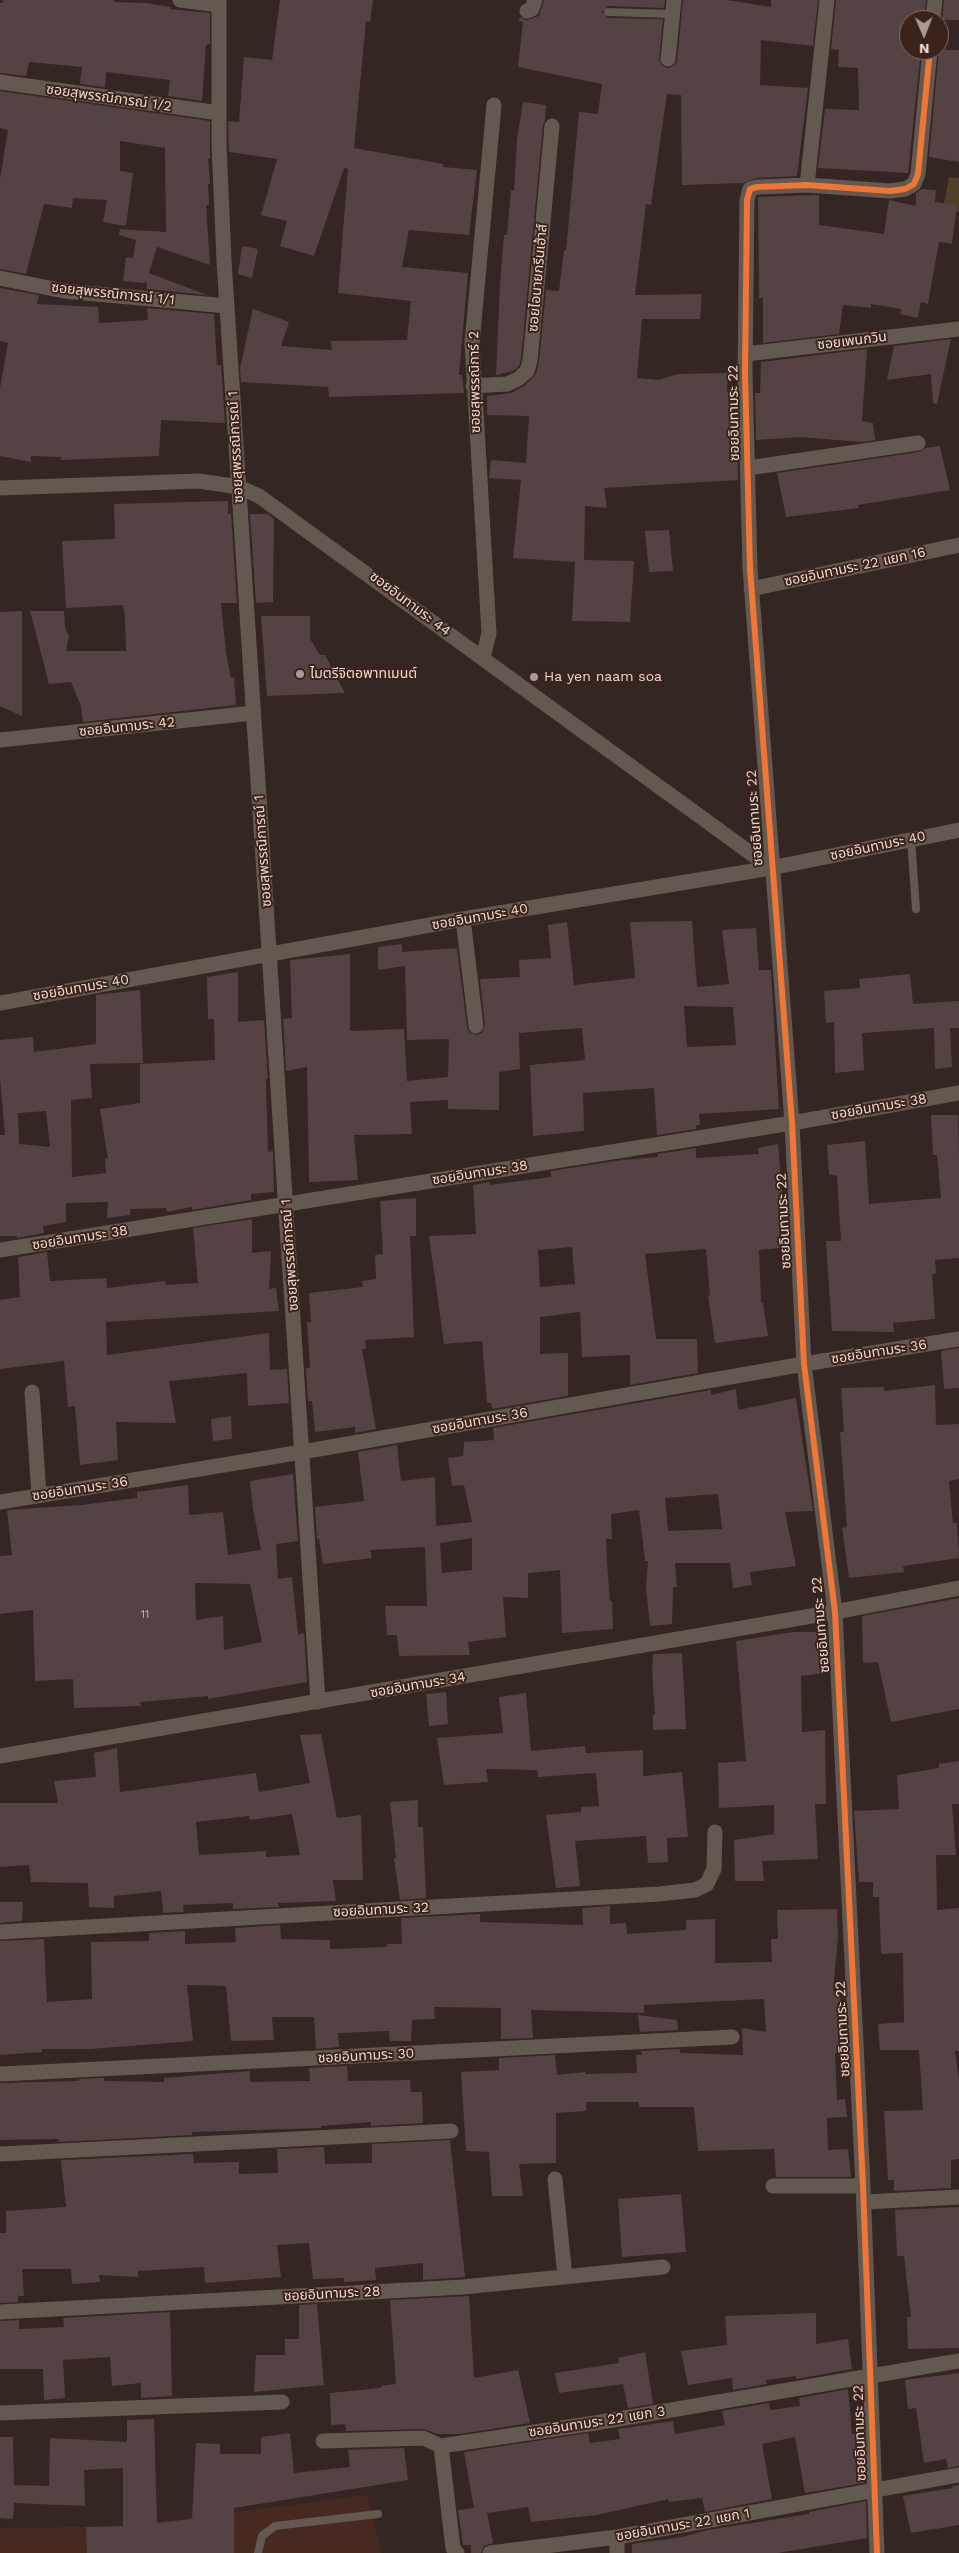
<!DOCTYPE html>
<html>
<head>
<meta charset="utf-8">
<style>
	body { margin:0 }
	#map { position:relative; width:959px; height:2553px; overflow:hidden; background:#342622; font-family:"Work Sans",sans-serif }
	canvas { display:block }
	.north { position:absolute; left:899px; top:10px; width:50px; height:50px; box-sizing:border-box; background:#3b231b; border:1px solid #816c65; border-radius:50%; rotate:179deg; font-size:14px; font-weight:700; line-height:20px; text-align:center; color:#ead9d4 }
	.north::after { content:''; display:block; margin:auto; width:18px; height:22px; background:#aa9a96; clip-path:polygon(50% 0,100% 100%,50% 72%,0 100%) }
</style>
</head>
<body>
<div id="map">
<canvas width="959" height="2553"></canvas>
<div class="north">N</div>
</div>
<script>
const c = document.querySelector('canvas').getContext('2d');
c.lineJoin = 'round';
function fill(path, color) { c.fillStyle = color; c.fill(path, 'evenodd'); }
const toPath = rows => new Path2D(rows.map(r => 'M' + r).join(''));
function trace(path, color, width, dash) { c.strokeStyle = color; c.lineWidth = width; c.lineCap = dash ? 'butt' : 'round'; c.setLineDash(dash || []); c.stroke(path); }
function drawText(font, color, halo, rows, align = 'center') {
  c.font = font + ' "Work Sans","Noto Sans Thai",sans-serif'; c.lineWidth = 4; c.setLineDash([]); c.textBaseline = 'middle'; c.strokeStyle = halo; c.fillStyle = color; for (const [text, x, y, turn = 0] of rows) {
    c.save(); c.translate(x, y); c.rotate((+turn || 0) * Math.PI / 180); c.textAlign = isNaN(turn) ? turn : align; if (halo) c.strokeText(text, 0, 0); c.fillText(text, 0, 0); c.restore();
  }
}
const built = toPath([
	[367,2495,382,2553,0,2553,0,2528,130,2526]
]);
const green = toPath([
	[949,177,959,178,959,212,943,209]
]);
const building = toPath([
	[3,0,114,0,114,2,146,3,171,7,170,9,210,13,210,44,206,45,202,101,168,96,170,80,106,72,105,87,80,84,82,67,29,62,26,76,0,73,0,3,3,3],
	[280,0,373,0,370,22,366,21,354,148,443,164,443,167,477,170,469,235,409,230,402,267,468,273,459,375,462,375,464,393,329,397,328,387,241,382,240,368,253,309,289,322,281,346,332,350,331,341,407,340,411,301,338,293,348,169,344,168,314,256,280,246,287,221,261,215,277,159,229,152,228,121,239,122,244,57,272,60],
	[544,0,665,0,664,8,608,6,602,12,608,18,663,19,659,59,662,66,668,68,675,65,677,60,683,0,727,0,771,7,771,0,818,0,813,46,761,40,760,85,808,88,797,176,756,178,743,183,682,185,681,95,667,94,651,205,646,204,635,295,702,294,700,319,642,319,637,378,659,380,677,374,728,373,727,391,736,392,738,480,604,488,607,508,585,506,584,560,634,561,630,622,572,621,575,562,513,558,521,480,489,478,491,460,526,463,529,416,487,415,487,396,511,393,524,386,536,374,539,362,546,290,559,291,564,250,566,251,579,112,598,114,602,84,518,67,523,22,519,21,520,17,526,20,539,16],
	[836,0,926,0,924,20,909,20,909,50,921,50,908,173,818,168,825,109,859,110,858,68,838,67,839,50,831,49],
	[944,0,959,0,959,20,942,20],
	[939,50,959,50,959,162,929,157],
	[0,91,210,121,210,159,208,158,210,184,208,184,209,205,206,205,210,265,157,247,149,273,207,295,147,289,146,279,145,283,123,281,126,257,133,258,136,240,119,235,120,229,166,232,165,148,120,141,120,171,133,173,126,226,103,222,107,200,73,198,72,208,44,204,26,274,0,269,0,179,8,130,0,128],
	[523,102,546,105,545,120,543,125,521,359,519,366,513,371,496,375,500,284,504,235,507,235,511,190,514,191,517,140],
	[922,189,936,190,935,202,957,205,952,244,939,242,928,304,921,302,918,318,900,314,901,309,871,304,871,308,843,305,839,334,763,343,763,298,759,298,758,197,819,195,819,225,884,234,889,200,916,206,916,193],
	[242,246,258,249,252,278,238,274],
	[0,288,39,295,37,304,98,307,99,323,148,320,147,308,214,314,217,365,221,365,225,423,161,420,159,456,61,460,61,457,31,456,31,462,0,456,0,388,8,343,0,341],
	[951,339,937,404,933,403,931,374,887,380,894,346],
	[867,349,862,421,873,423,875,440,862,442,800,437,756,440,755,393,760,393,761,362],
	[940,446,950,490,858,505,859,508,786,517,777,473,919,452,925,448],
	[228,501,228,514,231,514,237,603,221,603,226,652,231,678,234,678,236,705,83,722,81,706,71,682,49,684,30,611,64,611,65,628,69,636,66,651,126,651,125,617,123,605,66,608,62,541,115,539,114,504],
	[250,514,268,514,274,519,273,602,256,603],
	[669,530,673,571,649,572,645,531],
	[22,611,22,716,0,706,0,612],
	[261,616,310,616,310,639,320,655,325,655,345,693,267,696],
	[692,921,697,987,729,984,722,930,756,928,759,970,771,970,779,1109,699,1114,700,1125,696,1125,696,1129,657,1135,654,1088,583,1093,584,1131,533,1136,530,1065,585,1060,582,1028,519,1033,520,1069,499,1072,499,1110,448,1109,448,1100,410,1102,412,1134,354,1135,358,1180,309,1182,307,1067,286,1071,283,1019,292,1018,290,960,350,954,350,1031,404,1029,407,1081,448,1077,449,1039,407,1040,405,966,378,970,378,947,402,944,402,952,457,948,467,1027,469,1032,477,1035,482,1033,485,1025,480,979,520,977,519,960,551,958,548,925,567,922,574,985,635,978,630,922],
	[684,1006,733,1007,736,1045,687,1047],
	[238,972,238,1022,264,1020,268,1079,266,1079,268,1152,273,1151,274,1192,251,1194,251,1200,192,1210,192,1207,167,1212,166,1208,130,1209,130,1215,107,1218,108,1202,66,1203,66,1222,43,1226,44,1233,17,1238,17,1236,0,1236,0,1135,5,1135,0,1079,0,1040,33,1037,34,1052,96,1044,96,995,140,990,143,1063,90,1064,92,1098,71,1100,72,1177,106,1173,105,1158,108,1159,100,1109,140,1103,140,1064,215,1060,214,1019,208,1019,207,977],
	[46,1111,50,1147,19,1144,18,1113],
	[910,974,913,1004,959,1001,959,1028,950,1028,952,1067,935,1069,934,1028,862,1033,864,1070,835,1073,834,1022,826,1023,824,991,860,988,859,979],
	[931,1115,958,1115,959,1157,959,1258,935,1260,936,1273,932,1274,935,1319,893,1323,894,1332,832,1331,826,1241,841,1241,837,1176,829,1174,827,1145,865,1141,869,1204,941,1198,937,1155,933,1155],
	[778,1144,784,1213,787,1213,789,1247,759,1250,761,1303,763,1302,768,1336,715,1343,708,1296,710,1295,706,1249,645,1254,656,1339,697,1339,698,1373,630,1385,630,1355,582,1357,580,1312,540,1317,540,1354,568,1353,568,1396,492,1409,491,1403,487,1403,482,1341,444,1344,429,1236,476,1234,473,1185,490,1182,490,1185,551,1177,551,1171,622,1160,658,1157,658,1154,696,1148,696,1158,759,1154,758,1148],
	[572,1247,575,1284,540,1287,538,1250],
	[416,1198,416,1236,410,1236,414,1337,365,1340,366,1349,362,1349,376,1429,355,1433,355,1427,315,1432,312,1401,308,1401,306,1368,310,1368,307,1322,311,1322,309,1293,363,1287,362,1281,376,1279,375,1255,383,1254,380,1201],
	[252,1219,252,1253,271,1251,269,1289,276,1288,279,1311,106,1322,107,1355,269,1333,270,1370,287,1369,289,1403,248,1406,247,1373,169,1381,176,1423,116,1422,118,1460,80,1465,75,1406,68,1407,64,1361,0,1369,0,1300,20,1297,18,1257,47,1252,50,1281,106,1278,107,1288,165,1281,166,1285,198,1283,193,1228],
	[959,1348,959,1388,944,1389,941,1351],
	[935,1385,936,1425,959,1424,959,1479,949,1481,953,1523,957,1523,959,1558,903,1566,904,1572,849,1578,842,1528,847,1527,840,1432,844,1432,841,1388,884,1387,884,1391],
	[736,1389,738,1410,796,1398,813,1511,785,1512,796,1566,750,1572,752,1585,733,1588,730,1563,675,1563,677,1587,673,1587,672,1624,650,1626,646,1587,648,1561,645,1561,639,1510,611,1514,612,1539,606,1539,607,1562,610,1601,612,1601,613,1629,562,1633,560,1570,528,1573,528,1598,503,1597,506,1637,468,1642,470,1655,399,1656,397,1635,387,1635,385,1606,427,1606,425,1547,370,1550,372,1558,323,1564,319,1539,317,1539,315,1507,364,1501,358,1452,397,1445,401,1481,435,1477,436,1526,472,1522,464,1485,452,1486,448,1458,463,1456,464,1442,494,1440,493,1428,711,1390,711,1395],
	[718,1494,722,1529,668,1531,665,1498],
	[472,1538,472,1570,442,1573,440,1543],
	[231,1416,232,1439,213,1441,211,1419],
	[293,1474,298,1541,276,1544,278,1579,292,1577,298,1635,304,1633,307,1682,208,1699,208,1696,140,1702,141,1706,74,1708,73,1679,35,1681,33,1610,0,1614,0,1556,12,1555,7,1510,81,1505,137,1498,137,1492,188,1485,189,1515,223,1512,228,1555,261,1550,253,1509,250,1481],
	[195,1583,250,1584,262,1642,224,1650,223,1616,196,1620],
	[959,1598,959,1709,891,1722,878,1662,863,1663,862,1616],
	[793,1632,820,1632,825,1673,801,1676,802,1732,825,1730,826,1804,815,1804,818,1859,762,1861,764,1881,735,1881,734,1840,774,1834,774,1805,719,1808,718,1763,746,1761,736,1641],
	[682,1653,686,1729,653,1730,653,1715,655,1715,652,1669,653,1654],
	[446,1692,448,1724,429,1726,426,1694],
	[526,1693,531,1751,585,1746,586,1753,643,1750,643,1776,682,1772,688,1837,667,1838,668,1862,648,1863,646,1836,575,1841,580,1886,556,1888,546,1815,581,1812,581,1807,599,1806,596,1773,538,1777,537,1770,486,1769,488,1782,444,1785,437,1738,503,1733,499,1697],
	[321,1734,337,1818,361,1815,363,1880,333,1880,336,1901,278,1903,279,1907,233,1909,233,1903,183,1905,184,1912,163,1913,161,1891,114,1896,114,1908,89,1907,88,1883,31,1882,29,1865,0,1867,0,1803,58,1803,54,1781,96,1777,94,1753,117,1748,120,1792,256,1773,259,1792,310,1783,300,1735],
	[292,1814,300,1855,266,1857,266,1851,199,1855,196,1822,249,1816,250,1820],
	[959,1761,959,1804,952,1804,956,1855,936,1855,937,1910,959,1908,959,2051,955,2051,959,2080,959,2159,951,2160,951,2188,894,2191,894,2180,888,2180,884,2111,923,2110,919,2050,880,2050,878,2024,904,2022,903,1953,881,1954,879,1897,873,1897,873,1882,859,1882,854,1811,899,1809,897,1775,939,1768,939,1764],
	[418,1800,418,1827,423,1827,426,1898,400,1900,394,1858,396,1858,390,1802],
	[0,1902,23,1902,22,1921,0,1923],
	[610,1906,610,1924,626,1923,627,1934,686,1930,686,1920,715,1919,715,1963,772,1962,771,1939,778,1939,777,1910,837,1909,838,1936,833,1991,840,1991,841,2018,840,2053,835,2053,837,2100,845,2099,847,2117,827,2118,828,2150,848,2149,851,2177,776,2177,774,2149,698,2151,694,2107,639,2107,639,2102,586,2102,586,2111,556,2113,556,2163,519,2164,523,2196,492,2196,489,2152,466,2151,461,2072,499,2070,499,2058,555,2055,557,2075,585,2072,585,2074,637,2073,636,2055,642,2055,641,2051,680,2049,680,2053,743,2055,742,2028,766,2032,764,1999,644,2005,644,2013,531,2010,533,2038,501,2039,501,2008,434,2007,435,2019,412,2020,411,2041,390,2041,389,2031,338,2033,339,2047,316,2049,314,2017,272,2017,274,2040,231,2041,226,1986,187,1985,193,2041,90,2049,42,2049,42,2052,0,2055,0,1941,44,1939,47,2002,92,1999,91,1942,149,1941,149,1933,185,1931,185,1944,236,1942,235,1928,280,1925,281,1939,330,1940,330,1949,387,1947,387,1944,402,1944,401,1918,480,1914,480,1922,583,1925,582,1908],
	[638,2015,677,2020,678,2030,640,2032],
	[347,2066,348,2081,410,2080,411,2092,422,2092,423,2123,371,2126,371,2122,321,2126,321,2128,192,2132,192,2135,59,2142,59,2139,0,2140,0,2083,79,2081,79,2079,100,2078,104,2078,104,2081,164,2082,164,2078,250,2071,250,2082,310,2081,309,2068],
	[450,2140,465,2277,423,2280,423,2263,375,2268,376,2280,344,2282,344,2278,313,2279,309,2243,277,2245,281,2277,205,2283,204,2267,138,2271,138,2277,99,2275,100,2282,72,2284,71,2269,22,2269,24,2296,18,2296,18,2302,0,2303,0,2233,6,2233,6,2211,66,2207,61,2160,193,2154,194,2163,239,2162,239,2174,278,2173,277,2149,324,2147,325,2164,372,2163,372,2144],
	[681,2194,686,2252,622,2257,618,2199],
	[959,2207,959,2348,908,2349,907,2317,911,2317,904,2256,897,2256,895,2210],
	[469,2296,474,2378,518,2370,530,2423,460,2434,437,2434,423,2429,346,2431,345,2424,331,2425,330,2393,381,2388,381,2386,396,2384,390,2300],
	[317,2304,324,2385,254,2392,256,2355,285,2355,285,2339,299,2339,299,2305],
	[170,2312,172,2396,141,2398,141,2383,112,2386,110,2357,63,2360,65,2398,44,2400,43,2369,0,2369,0,2321,19,2320,19,2329,64,2327,63,2318],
	[816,2313,816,2344,848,2339,852,2369,796,2379,796,2376,766,2380,767,2384,733,2390,732,2378,688,2385,681,2351,727,2345,725,2316],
	[645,2352,653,2404,628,2408,623,2384,559,2393,555,2373,619,2363,618,2358],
	[959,2373,959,2466,948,2468,946,2459,924,2463,916,2408,908,2409,905,2380],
	[848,2389,852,2434,858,2433,864,2483,805,2493,795,2437,762,2444,772,2499,705,2512,702,2498,669,2502,668,2499,597,2515,531,2522,528,2507,487,2513,493,2543,484,2546,481,2553,471,2553,471,2545,463,2545,458,2510,474,2508,464,2452,588,2433,590,2443,620,2439,618,2429,673,2421,675,2434,725,2425,722,2411,769,2403,770,2410,800,2406,799,2398],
	[154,2419,157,2523,192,2519,196,2443,220,2444,220,2454,261,2454,261,2437,290,2433,294,2473,350,2467,348,2450,404,2448,408,2480,234,2508,234,2553,87,2553,86,2527,123,2526,123,2468,84,2470,85,2506,14,2503,13,2519,0,2518,0,2437,13,2437,14,2485,49,2486,50,2438,127,2442,127,2420],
	[959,2485,959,2525,911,2533,903,2496,953,2488,952,2486],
	[866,2501,867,2538,778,2553,632,2553,632,2544,682,2537,708,2530,809,2514,809,2512]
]);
const lane = toPath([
	[608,12,672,14],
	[911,839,916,909],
	[258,2553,262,2536,275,2526,378,2514]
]);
const street = toPath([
	[180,0,219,5],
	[219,0,219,143,224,261,318,1702],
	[527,11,532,9,535,0],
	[933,20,935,0],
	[668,59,674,0],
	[0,82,219,113],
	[807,185,827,0],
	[0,278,64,291,227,306],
	[746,354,959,329],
	[473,386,507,384,518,379,527,371,530,361,552,126],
	[748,468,918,443],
	[0,488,199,481,239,487,259,496,771,868],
	[751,589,959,545],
	[483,658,489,633,472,343,494,105],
	[0,740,253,713],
	[463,919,476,1026],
	[0,1003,463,919,771,868,959,830],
	[0,1250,792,1123,959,1093],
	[32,1392,39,1495],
	[0,1502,302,1452,804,1364,959,1339],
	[0,1756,835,1612,959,1588],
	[0,1932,659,1894,695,1890,707,1884,714,1869,715,1832],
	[0,2074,732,2037],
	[0,2154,451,2131],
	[555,2179,565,2277],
	[773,2186,863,2186],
	[864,2202,959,2197],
	[0,2312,463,2287,663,2267],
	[0,2413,282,2402],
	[323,2441,423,2438,441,2446,595,2423,959,2361],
	[441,2446,453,2548,457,2553],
	[490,2553,617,2537,959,2475],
	[617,2553,617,2537],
	[877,2553,863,2186,835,1612,804,1364,792,1123,750,568,745,373,747,200,750,189,757,187,807,185,890,191,905,189,914,184,918,174,930,50]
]);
const cycleway = toPath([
	[877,2553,863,2186,835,1612,804,1364,792,1123,750,568,745,373,747,200,750,189,757,187,807,185,890,191,905,189,914,184,918,174,930,50]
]);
const markers = [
	[300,674,5,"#aa9a96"],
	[534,677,5,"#aa9a96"]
];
const numberNames = [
	["11",145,1615]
];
const streetNames = [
	["ซอยสุพรรณิการณ์ 1/2",109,98,8],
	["ซอยไอนายกรีนเฮ้าส์",538,278,-85],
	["ซอยสุพรรณิการณ์ 1/1",113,294,6],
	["ซอยเพนกวิน",852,341,-7],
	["ซอยสุพรรณิการ์ 2",475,382,-91],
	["ซอยอินทามระ 22",734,413,-91],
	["ซอยสุพรรณิการณ์ 1",236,447,-93],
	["ซอยอินทามระ 22 แยก 16",855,567,-12],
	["ซอยอินทามระ 44",410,604,37],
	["ซอยอินทามระ 42",127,727,-6],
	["ซอยอินทามระ 22",755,818,-94],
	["ซอยอินทามระ 40",878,846,-12],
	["ซอยสุพรรณิการณ์ 1",263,851,-94],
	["ซอยอินทามระ 40",480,917,-10],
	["ซอยอินทามระ 40",81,988,-10],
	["ซอยอินทามระ 38",879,1107,-10],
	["ซอยอินทามระ 38",480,1173,-9],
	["ซอยอินทามระ 22",784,1221,-93],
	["ซอยอินทามระ 38",80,1238,-9],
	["ซอยสุพรรณิการณ์ 1",290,1255,-94],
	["ซอยอินทามระ 36",879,1352,-9],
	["ซอยอินทามระ 36",480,1421,-10],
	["ซอยอินทามระ 36",80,1489,-9],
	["ซอยอินทามระ 22",821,1625,-95],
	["ซอยอินทามระ 34",418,1685,-10],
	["ซอยอินทามระ 32",381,1910,-3],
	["ซอยอินทามระ 22",843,2029,-93],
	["ซอยอินทามระ 30",366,2056,-3],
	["ซอยอินทามระ 28",332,2294,-3],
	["ซอยอินทามระ 22 แยก 3",597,2422,-9],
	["ซอยอินทามระ 22",860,2433,-92],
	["ซอยอินทามระ 22 แยก 1",683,2525,-10]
];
const poiNames = [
	["ไมตรีจิตอพาทเมนต์",310,674],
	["Ha yen naam soa",544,677]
];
fill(built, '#462920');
fill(green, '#4f4027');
fill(building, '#544342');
trace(lane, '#645950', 8);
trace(street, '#645950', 15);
trace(cycleway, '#f07635', 6);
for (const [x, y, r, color] of markers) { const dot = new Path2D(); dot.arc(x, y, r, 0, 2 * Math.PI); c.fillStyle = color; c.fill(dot); trace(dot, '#3b231b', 2); }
drawText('11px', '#c4b4b0', null, numberNames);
drawText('14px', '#ead9d4', '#3b231b', streetNames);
drawText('14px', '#ead9d4', '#3b231b', poiNames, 'left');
</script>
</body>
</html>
